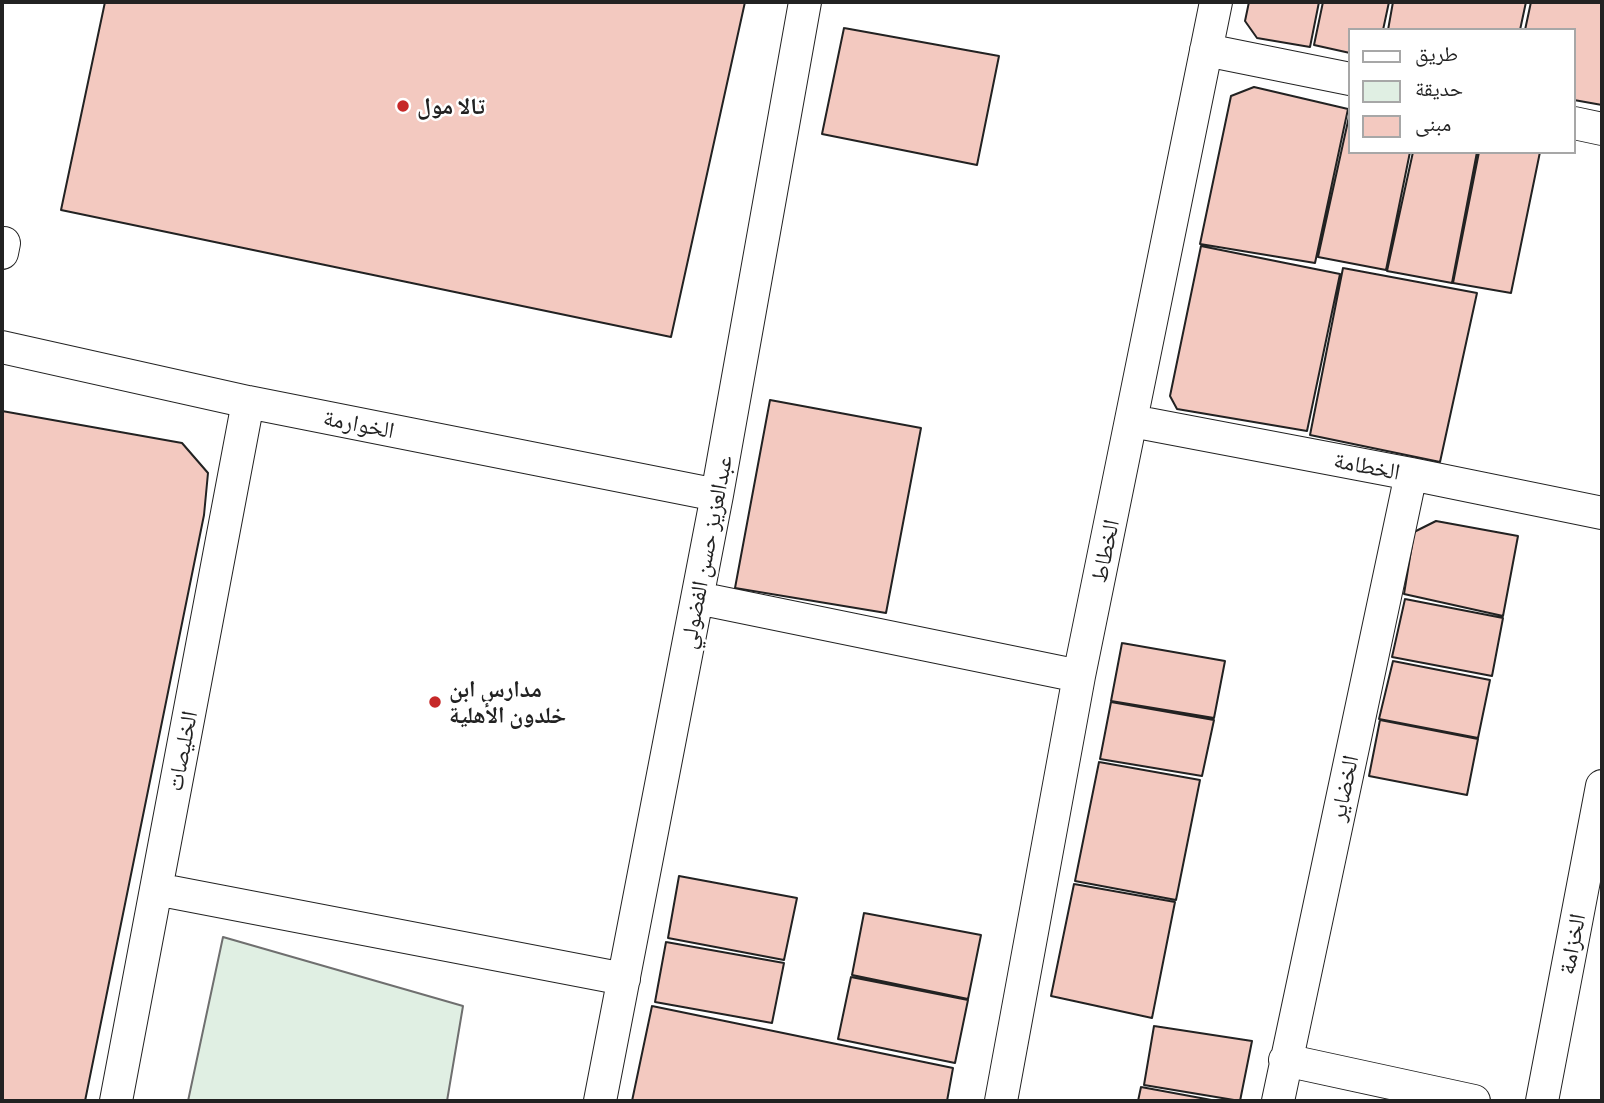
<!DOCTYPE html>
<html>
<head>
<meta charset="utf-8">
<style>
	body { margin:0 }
	#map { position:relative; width:1604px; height:1103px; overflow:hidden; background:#fff; font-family:Barlow,"Noto Naskh Arabic",sans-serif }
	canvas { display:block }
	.frame { position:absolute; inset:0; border:4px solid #222; pointer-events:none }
	.legend { position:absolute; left:1348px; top:28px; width:228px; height:126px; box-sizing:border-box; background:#fff; border:2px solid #a7a7a7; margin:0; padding:9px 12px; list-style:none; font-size:21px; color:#222 }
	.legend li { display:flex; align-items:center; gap:14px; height:35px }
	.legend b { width:35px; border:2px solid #a7a7a7 }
</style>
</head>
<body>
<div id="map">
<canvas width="1604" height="1103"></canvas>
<div class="frame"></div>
<ul class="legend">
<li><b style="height:9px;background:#fff"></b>طريق</li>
<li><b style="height:19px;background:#e0efe3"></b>حديقة</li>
<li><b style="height:19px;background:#f3c9c0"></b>مبنى</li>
</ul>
</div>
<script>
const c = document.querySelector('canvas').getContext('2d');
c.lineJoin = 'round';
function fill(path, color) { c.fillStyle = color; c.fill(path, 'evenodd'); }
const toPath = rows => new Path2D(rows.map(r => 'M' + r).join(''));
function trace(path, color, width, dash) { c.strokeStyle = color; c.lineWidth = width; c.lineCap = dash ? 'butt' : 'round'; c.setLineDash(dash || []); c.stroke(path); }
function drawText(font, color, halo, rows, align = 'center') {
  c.font = font + ' Barlow,"Noto Naskh Arabic",sans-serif'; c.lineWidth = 5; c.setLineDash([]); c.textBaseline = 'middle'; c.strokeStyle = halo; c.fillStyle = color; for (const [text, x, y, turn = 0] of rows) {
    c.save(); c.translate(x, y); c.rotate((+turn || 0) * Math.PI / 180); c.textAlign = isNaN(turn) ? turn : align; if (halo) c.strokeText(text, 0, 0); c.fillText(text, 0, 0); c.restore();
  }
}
const green = toPath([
	[223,937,463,1006,447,1101,188,1101,223,937]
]);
const building = toPath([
	[105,2,745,2,671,337,61,210,105,2],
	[1249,2,1319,2,1310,47,1257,38,1245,21,1249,2],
	[1323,2,1389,2,1383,30,1350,30,1350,53,1314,45,1323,2],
	[1393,2,1526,2,1520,30,1388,30,1393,2],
	[1531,2,1602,2,1602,105,1574,100,1574,30,1525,30,1531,2],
	[844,28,999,56,977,165,822,134,844,28],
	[1254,87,1348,109,1315,263,1200,244,1231,96,1254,87],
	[1350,112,1350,152,1410,152,1386,270,1318,257,1350,112],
	[1413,152,1477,152,1452,283,1387,271,1413,152],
	[1479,152,1540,152,1511,293,1453,283,1479,152],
	[1201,246,1340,274,1307,431,1177,409,1170,396,1201,246],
	[1343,268,1477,293,1440,462,1310,435,1343,268],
	[770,400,921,428,886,613,735,588,770,400],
	[2,411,182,443,208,473,204,515,85,1101,2,1101,2,411],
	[1436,521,1518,536,1503,616,1404,594,1414,532,1436,521],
	[1405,599,1503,618,1492,676,1392,657,1405,599],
	[1122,643,1225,661,1214,718,1111,701,1122,643],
	[1393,661,1490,680,1478,738,1379,719,1393,661],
	[1111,702,1214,720,1202,776,1100,759,1111,702],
	[1380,720,1478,739,1467,795,1369,776,1380,720],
	[1099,762,1200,780,1176,900,1075,881,1099,762],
	[679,876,797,898,784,960,668,938,679,876],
	[1074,884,1175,902,1152,1018,1051,996,1074,884],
	[864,913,981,935,968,999,852,975,864,913],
	[666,942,784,963,772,1023,655,1002,666,942],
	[851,977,968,1000,955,1063,838,1039,851,977],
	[652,1006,953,1068,947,1101,632,1101,652,1006],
	[1154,1026,1252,1041,1240,1101,1144,1085,1154,1026],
	[1141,1087,1217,1101,1138,1101,1141,1087]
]);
const minor = toPath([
	[1206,50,1350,79],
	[1574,123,1602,129],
	[2,253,4,243],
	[2,347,248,402,717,495],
	[1132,421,1411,474,1602,513],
	[698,598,1079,676],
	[156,889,624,979],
	[1285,1060,1474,1101],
	[116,1101,248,402],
	[600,1101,717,495,805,2],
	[1001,1101,1079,676,1216,2],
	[1278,1101,1411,474],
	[1542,1101,1602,786]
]);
const markers = [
	[403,106,7,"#c62828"],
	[435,702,7,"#c62828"]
];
const poiNames = [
	["تالا مول",417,106],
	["مدارس ابن",449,689],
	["خلدون الأهلية",449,715]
];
const streetNames = [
	["الخوارمة",359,424,11],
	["الخطامة",1367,466,11],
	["الخطاط",1105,551,-78],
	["عبدالعزيز حسن الفضولي",706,552,-79],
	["الخليصات",182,751,-79],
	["الخضاير",1344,788,-78],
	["الخزامة",1572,944,-79]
];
fill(green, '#e0efe3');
trace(green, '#6f6f6f', 2);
fill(building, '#f3c9c0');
trace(building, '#222', 2);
trace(minor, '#222', 34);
trace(minor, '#fff', 32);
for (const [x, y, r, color] of markers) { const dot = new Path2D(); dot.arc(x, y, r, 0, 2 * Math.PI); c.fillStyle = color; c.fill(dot); trace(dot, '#fff', 2.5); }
drawText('bold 23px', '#222', '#fff', poiNames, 'left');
drawText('23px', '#222', '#fff', streetNames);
</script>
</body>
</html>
